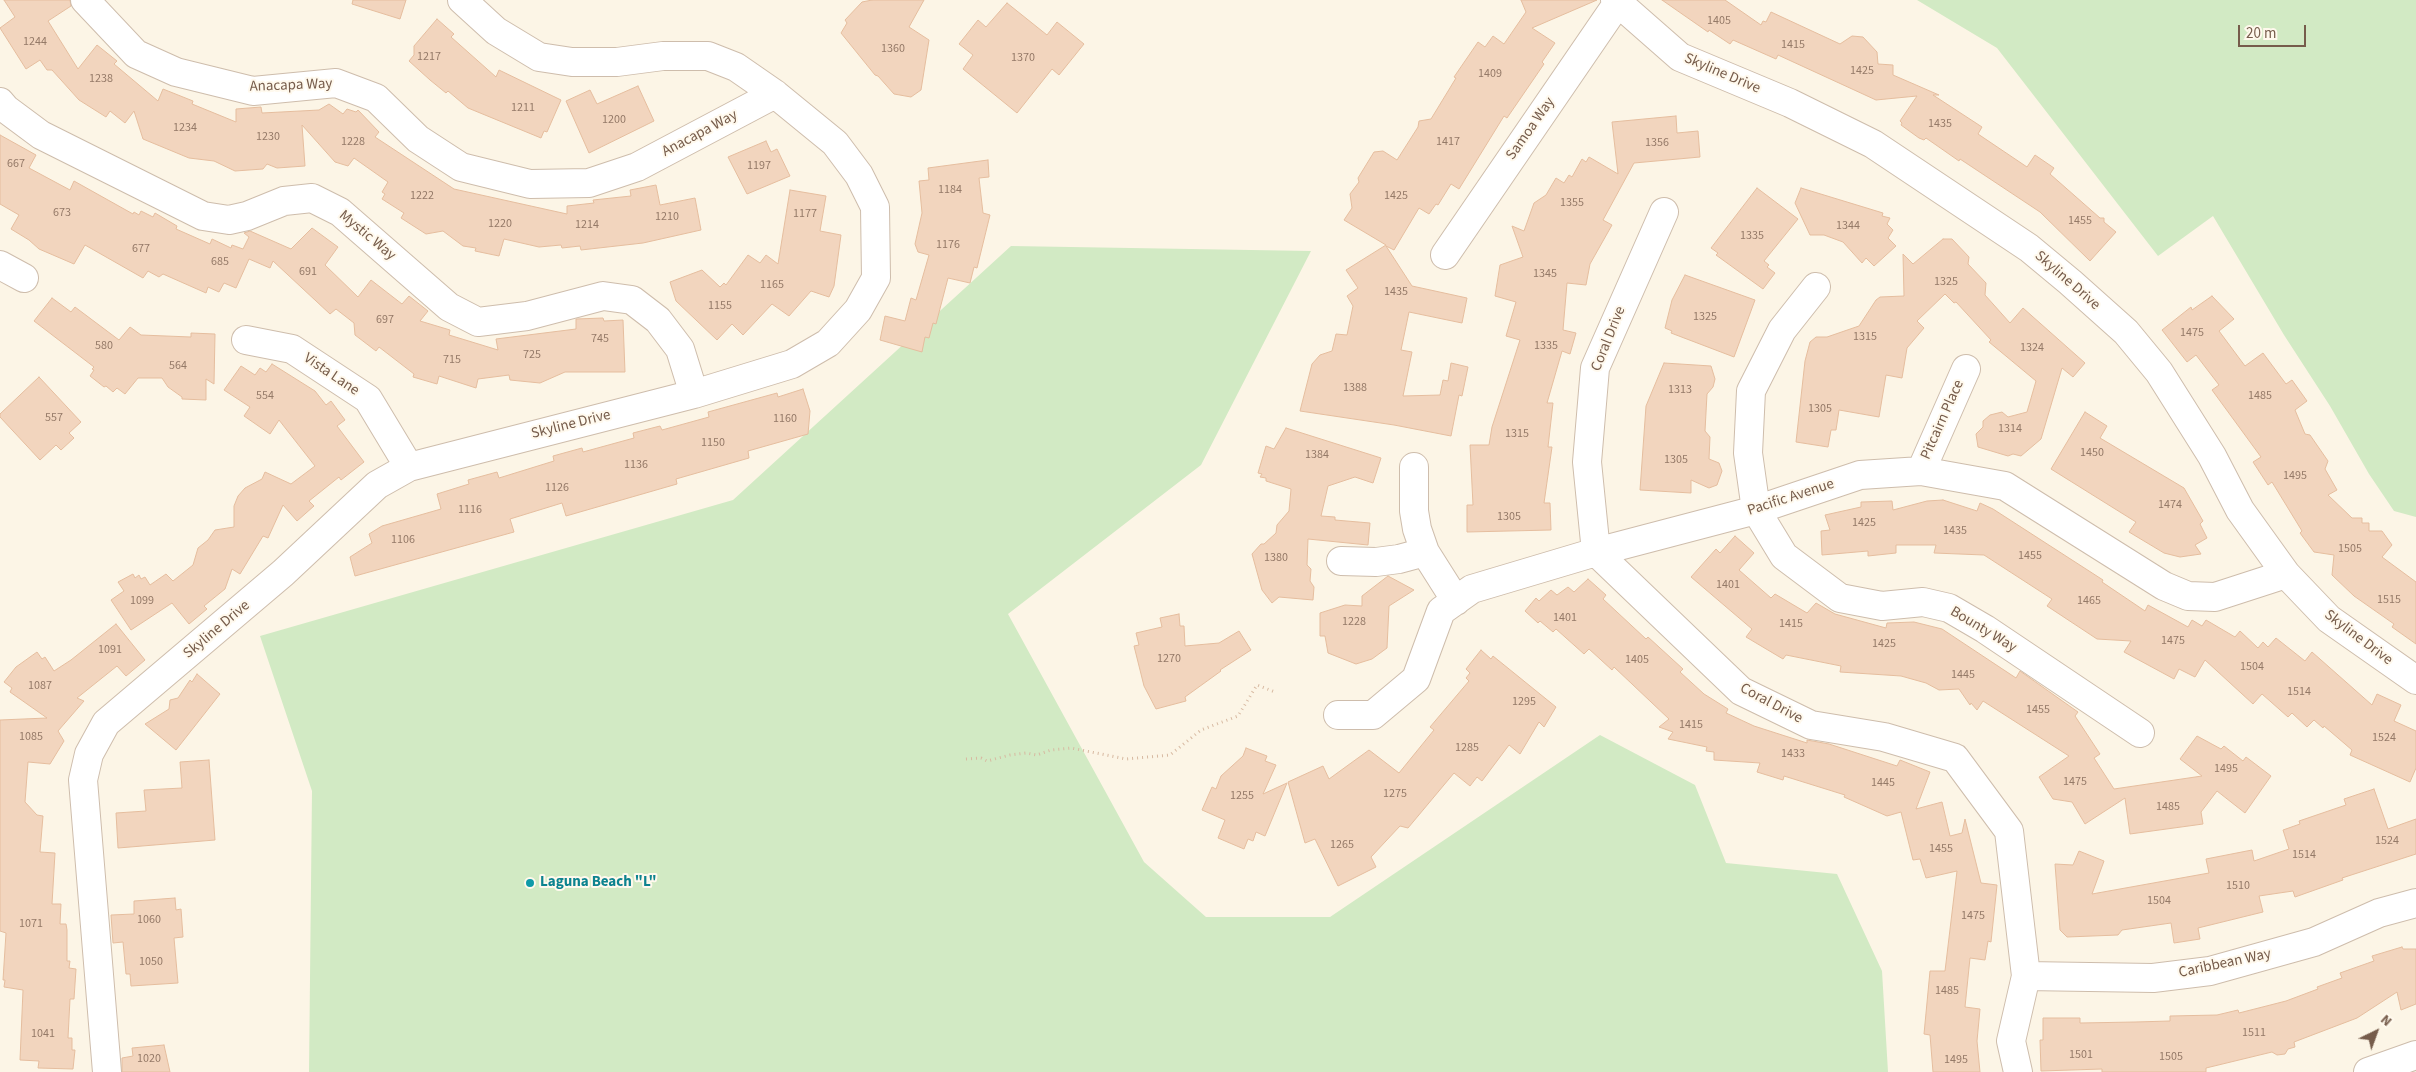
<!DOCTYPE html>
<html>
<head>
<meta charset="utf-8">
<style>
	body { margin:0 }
	#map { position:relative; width:2416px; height:1072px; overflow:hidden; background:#fcf5e6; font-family:"Source Sans 3",sans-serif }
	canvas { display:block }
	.north { position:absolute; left:2351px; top:1007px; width:50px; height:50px; -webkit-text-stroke:4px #fff9ed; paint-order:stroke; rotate:42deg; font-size:14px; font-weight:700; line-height:20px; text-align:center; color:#765c4b }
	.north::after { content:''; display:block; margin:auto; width:18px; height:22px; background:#765c4b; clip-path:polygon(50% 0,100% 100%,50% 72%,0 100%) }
	.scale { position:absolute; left:2238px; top:25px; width:68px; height:22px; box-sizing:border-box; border:2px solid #765c4b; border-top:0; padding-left:6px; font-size:15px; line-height:18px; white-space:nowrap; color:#765c4b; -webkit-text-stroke:4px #fff9ed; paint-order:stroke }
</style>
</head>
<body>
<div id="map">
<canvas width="2416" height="1072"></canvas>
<div class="north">N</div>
<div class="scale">20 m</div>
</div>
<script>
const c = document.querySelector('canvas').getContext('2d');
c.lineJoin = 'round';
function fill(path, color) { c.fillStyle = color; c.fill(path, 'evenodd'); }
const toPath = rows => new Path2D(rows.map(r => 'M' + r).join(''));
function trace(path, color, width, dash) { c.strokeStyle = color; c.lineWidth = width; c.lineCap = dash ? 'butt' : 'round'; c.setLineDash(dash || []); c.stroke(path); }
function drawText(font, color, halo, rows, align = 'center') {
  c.font = font + ' "Source Sans 3",sans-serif'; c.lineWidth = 4; c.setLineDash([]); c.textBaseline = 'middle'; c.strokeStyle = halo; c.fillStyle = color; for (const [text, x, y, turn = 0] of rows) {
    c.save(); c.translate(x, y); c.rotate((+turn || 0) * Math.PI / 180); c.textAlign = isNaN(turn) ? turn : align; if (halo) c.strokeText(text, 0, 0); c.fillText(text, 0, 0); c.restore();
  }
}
const green = toPath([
	[1917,0,2416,0,2416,517,2394,511,2369,474,2330,406,2284,335,2213,216,2158,256,1997,48],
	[1011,246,1311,251,1201,465,1008,614,1144,862,1206,917,1330,917,1600,735,1695,785,1726,863,1837,874,1882,971,1888,1072,309,1072,312,791,260,636,733,500]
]);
const building = toPath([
	[4,0,70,0,71,6,48,21,78,69,97,45,117,61,114,64,158,101,163,89,193,101,192,104,236,122,236,109,261,107,262,113,319,110,329,104,343,114,347,109,356,112,358,110,379,132,375,137,454,189,567,214,567,206,594,203,593,200,631,196,630,190,656,185,660,205,695,198,701,230,643,243,581,250,580,246,562,248,561,245,539,247,504,239,499,256,475,251,476,248,463,246,443,231,426,234,401,218,404,213,382,199,385,194,382,192,388,182,354,158,348,166,335,162,302,125,305,166,277,168,267,164,263,169,235,171,214,161,189,158,143,139,134,111,125,123,110,111,106,117,79,100,52,70,47,70,40,60,26,69,0,28,15,17,4,0],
	[353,0,406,0,400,19,352,4,353,0],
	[872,0,924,0,909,27,929,40,921,90,911,97,894,94,878,76,875,75,841,33,847,23,845,20,862,2,872,0],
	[1521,0,1597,0,1532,28,1555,43,1542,62,1544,64,1507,118,1504,116,1459,189,1451,184,1438,205,1436,204,1429,214,1419,208,1394,250,1386,246,1412,286,1467,298,1462,323,1409,312,1401,350,1412,352,1403,396,1440,395,1443,380,1448,381,1451,363,1468,367,1462,396,1459,395,1451,436,1394,425,1300,411,1312,364,1320,355,1332,351,1336,334,1347,335,1353,306,1347,296,1358,288,1346,270,1386,245,1344,220,1352,208,1350,194,1359,182,1358,178,1374,152,1383,151,1397,160,1418,127,1419,121,1431,119,1456,78,1454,77,1478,42,1485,47,1493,36,1504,44,1526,12,1521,0],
	[1662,0,1725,0,1761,25,1763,21,1766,22,1771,12,1840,44,1852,36,1863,37,1877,52,1878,64,1893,65,1893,75,1939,95,1933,95,1982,127,1978,134,2027,167,2035,155,2054,168,2050,174,2100,218,2104,218,2104,222,2116,232,2090,261,2040,212,1960,159,1959,161,1926,138,1924,140,1919,138,1901,125,1902,123,1900,121,1917,96,1876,100,1778,55,1776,59,1733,40,1730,44,1709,30,1708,32,1662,0],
	[1007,3,1047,35,1057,22,1084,44,1059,75,1052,69,1017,113,963,69,973,55,959,44,978,20,986,27,1007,3],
	[437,19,454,34,451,37,496,77,499,70,561,100,547,132,544,131,541,138,468,108,448,91,446,93,430,80,409,61,414,55,414,46,437,19],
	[638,86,654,121,589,153,566,101,590,90,597,104,638,86],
	[1676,116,1677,133,1698,131,1700,157,1634,163,1603,220,1612,225,1590,264,1586,285,1567,283,1563,330,1576,333,1570,354,1562,351,1547,403,1553,403,1548,447,1552,447,1544,503,1550,503,1551,530,1467,532,1467,505,1473,505,1470,445,1489,445,1492,427,1520,340,1506,336,1516,302,1495,296,1500,265,1523,257,1512,226,1524,231,1534,203,1546,195,1556,178,1564,183,1569,175,1572,177,1582,159,1586,162,1589,157,1618,174,1612,122,1676,116],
	[0,135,36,155,29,168,70,190,74,181,133,214,134,212,139,215,141,211,153,217,155,213,177,226,176,229,210,244,212,239,231,248,232,245,243,249,249,237,244,233,250,231,291,249,312,228,338,247,325,265,358,297,371,280,402,304,409,296,428,311,420,321,450,330,449,335,498,350,496,339,576,329,576,319,603,318,604,321,623,320,625,372,565,372,540,383,510,380,509,375,478,379,476,388,439,376,437,384,413,377,414,374,379,347,376,351,355,335,354,323,336,309,330,314,273,261,270,268,249,259,236,288,224,283,219,292,208,287,206,293,163,274,159,277,148,271,143,278,85,245,74,264,39,249,29,240,11,229,19,215,0,204,0,135],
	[766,141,771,152,777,149,790,176,747,194,728,157,766,141],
	[988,160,989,177,979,178,983,213,990,215,977,268,974,267,970,283,948,278,936,324,933,323,929,338,925,337,922,352,880,340,885,316,905,321,911,298,916,300,929,255,918,252,915,244,922,213,919,181,929,180,928,168,988,160],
	[1757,188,1798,219,1764,261,1769,265,1767,267,1775,273,1763,289,1716,255,1718,253,1711,248,1757,188],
	[1801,188,1883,213,1882,216,1890,218,1887,224,1893,230,1888,238,1896,246,1874,266,1866,258,1862,263,1843,242,1824,235,1810,235,1795,203,1801,188],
	[790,190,826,196,820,231,841,235,834,286,829,297,811,291,789,316,772,304,743,335,732,324,717,340,676,301,670,282,702,270,720,287,724,283,726,285,748,255,760,263,766,255,778,264,790,190],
	[1943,239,1952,239,1969,257,1968,264,1986,283,1985,295,2010,323,2023,308,2085,363,2073,377,2062,368,2041,439,2021,456,2013,454,2008,456,1978,447,1976,434,1983,427,1983,421,1990,415,2002,412,2008,417,2027,412,2036,381,1989,342,1991,340,1956,302,1954,303,1945,294,1917,321,1924,328,1907,348,1902,378,1886,375,1879,417,1839,410,1836,430,1831,430,1828,447,1796,442,1805,361,1810,342,1816,337,1827,337,1859,326,1876,300,1880,297,1904,296,1903,254,1913,264,1943,239],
	[1685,275,1755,300,1734,357,1671,333,1672,331,1665,328,1672,300,1685,275],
	[2212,296,2234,319,2219,331,2245,366,2263,353,2286,384,2292,380,2307,401,2295,410,2305,434,2310,435,2328,461,2325,469,2337,490,2328,495,2352,518,2362,518,2362,523,2369,523,2369,531,2382,531,2392,545,2382,557,2416,582,2416,644,2392,627,2394,624,2354,596,2332,575,2334,555,2314,552,2300,533,2302,531,2272,482,2268,485,2253,462,2261,457,2212,390,2219,385,2196,355,2187,362,2162,330,2191,307,2192,310,2212,296],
	[52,298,71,312,75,307,119,340,130,327,141,335,191,337,191,333,215,334,214,384,206,379,206,400,182,399,182,397,168,387,162,378,138,378,125,394,117,388,113,392,106,386,104,387,90,376,94,370,92,369,94,367,34,321,52,298],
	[1664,363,1711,366,1715,379,1713,387,1707,394,1705,431,1710,437,1709,459,1719,463,1722,471,1717,485,1709,488,1691,480,1691,493,1640,490,1646,406,1664,363],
	[272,364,315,391,326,405,331,401,345,420,337,426,364,462,341,480,339,477,309,501,314,506,297,521,283,505,268,538,263,536,240,574,232,569,225,589,204,606,207,609,189,624,172,603,131,630,111,600,124,591,118,582,133,574,135,578,139,575,141,579,145,577,150,585,166,574,173,581,193,565,198,548,208,540,215,530,234,527,234,506,238,496,245,488,262,479,265,472,291,484,315,466,279,420,270,434,244,416,250,407,224,390,241,366,255,375,260,368,266,372,272,364],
	[39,377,81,422,69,433,74,438,61,450,56,445,40,460,0,417,0,414,39,377],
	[803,389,810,411,808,434,748,451,749,458,676,479,677,484,566,516,562,503,510,519,514,532,355,576,350,557,372,543,369,534,382,526,441,509,437,494,469,484,468,480,497,472,499,478,554,461,553,456,582,448,583,452,634,438,633,433,660,426,662,430,709,417,708,412,777,393,778,397,803,389],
	[2085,412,2107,426,2100,438,2184,488,2203,521,2200,524,2207,538,2195,545,2201,554,2180,557,2164,553,2129,532,2136,522,2051,469,2085,412],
	[1286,428,1381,458,1373,483,1355,477,1328,486,1321,516,1335,517,1335,520,1370,523,1368,545,1308,539,1307,565,1311,569,1310,581,1314,587,1313,600,1279,597,1272,603,1262,590,1252,554,1261,544,1264,544,1276,533,1277,525,1289,511,1291,489,1266,481,1266,478,1260,477,1262,474,1258,473,1266,446,1274,449,1286,428],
	[1943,500,1977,511,1980,503,1993,509,2103,580,2102,582,2145,611,2148,605,2188,627,2192,620,2202,626,2206,620,2235,637,2240,631,2258,648,2263,642,2268,647,2276,638,2305,661,2312,652,2372,705,2377,694,2401,705,2394,721,2416,731,2416,768,2410,782,2350,755,2352,750,2324,726,2323,728,2314,720,2307,727,2292,713,2288,717,2262,694,2253,704,2205,660,2195,677,2179,669,2174,679,2124,652,2131,641,2097,639,2047,606,2052,599,1984,555,1934,553,1936,545,1896,545,1896,553,1868,556,1868,551,1822,555,1821,531,1830,530,1825,515,1861,507,1861,502,1892,501,1893,510,1927,501,1943,500],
	[1735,536,1754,553,1739,570,1771,598,1775,594,1807,613,1816,603,1835,614,1886,628,1887,623,1914,622,1942,629,2016,678,2020,671,2078,712,2075,716,2100,754,2094,758,2114,789,2202,776,2180,759,2197,736,2221,749,2224,746,2243,761,2246,757,2271,776,2245,813,2217,791,2201,812,2203,824,2130,834,2125,798,2085,824,2072,802,2053,799,2039,777,2069,756,1983,701,1977,710,1971,703,1970,705,1959,689,1939,690,1926,683,1901,676,1840,672,1841,666,1786,655,1783,659,1746,637,1752,629,1691,577,1716,549,1720,553,1735,536],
	[1388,576,1414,590,1389,606,1387,648,1372,659,1356,664,1328,653,1325,636,1320,636,1320,613,1345,605,1362,606,1362,596,1388,576],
	[1588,579,1606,595,1603,599,1646,639,1648,637,1683,669,1680,672,1704,694,1728,709,1726,713,1754,726,1807,743,1807,740,1829,744,1897,766,1900,760,1930,772,1916,809,1942,802,1950,836,1962,833,1965,819,1981,883,1997,885,1991,942,1988,941,1985,960,1970,958,1965,1007,1980,1009,1977,1041,1980,1072,1933,1072,1930,1035,1924,1034,1930,971,1945,971,1957,871,1926,878,1920,859,1913,860,1901,812,1887,816,1844,797,1845,795,1784,776,1783,780,1757,772,1760,763,1714,760,1714,752,1706,751,1707,747,1668,739,1673,732,1659,727,1669,719,1614,667,1612,670,1589,649,1584,654,1556,629,1553,632,1540,621,1538,623,1525,611,1536,598,1539,601,1551,590,1557,595,1568,587,1574,592,1588,579],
	[1179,614,1180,626,1184,626,1185,646,1219,643,1239,631,1251,650,1220,670,1221,671,1185,697,1186,701,1156,709,1144,686,1134,646,1139,645,1136,633,1162,627,1160,618,1179,614],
	[116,624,145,660,126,676,117,666,77,698,84,701,58,731,64,741,50,764,28,762,25,802,37,815,43,816,40,852,55,853,52,904,61,904,60,924,66,924,67,930,67,961,70,961,69,968,76,969,74,999,70,999,68,1038,72,1038,72,1050,75,1050,73,1069,38,1068,39,1061,20,1060,23,990,4,987,5,980,3,980,6,933,0,931,0,720,47,718,10,692,12,688,4,682,16,667,37,652,42,659,45,657,54,671,71,660,116,624],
	[1481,650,1491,659,1493,656,1556,707,1544,727,1539,722,1520,754,1509,745,1482,781,1477,777,1470,786,1454,773,1408,828,1400,826,1371,857,1376,867,1338,886,1315,839,1305,843,1288,782,1323,766,1329,779,1369,750,1399,773,1434,730,1430,727,1469,681,1466,678,1470,673,1466,669,1481,650],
	[197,674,220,694,176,750,145,724,169,709,170,700,178,698,190,680,192,682,197,674],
	[1246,748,1267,756,1265,761,1276,765,1263,794,1287,783,1265,836,1256,832,1253,841,1248,839,1244,849,1218,838,1225,820,1202,810,1212,787,1216,789,1221,776,1243,756,1246,748],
	[209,760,215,840,118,848,116,813,146,811,144,790,182,788,180,762,209,760],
	[2374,789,2388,829,2416,819,2416,854,2342,878,2343,880,2295,897,2293,891,2259,896,2263,912,2198,928,2200,939,2174,943,2171,923,2122,930,2118,935,2067,937,2060,930,2055,864,2073,865,2079,851,2104,861,2092,894,2209,873,2206,859,2252,850,2254,861,2289,849,2283,830,2300,824,2299,821,2346,805,2344,799,2374,789],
	[175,898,176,910,181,909,183,937,174,938,178,983,131,986,130,974,126,974,123,942,113,943,111,915,134,914,134,901,175,898],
	[2402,947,2403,949,2416,949,2416,1004,2401,1010,2397,992,2357,1018,2294,1042,2295,1047,2288,1049,2285,1054,2277,1055,2272,1052,2206,1068,2206,1072,2102,1072,2102,1069,2041,1071,2040,1040,2043,1040,2043,1018,2080,1018,2080,1023,2135,1022,2170,1021,2170,1016,2217,1015,2238,1010,2239,1013,2286,1001,2318,989,2317,987,2342,978,2340,973,2374,961,2372,956,2402,947],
	[164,1045,170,1072,122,1072,122,1058,133,1056,132,1048,164,1045]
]);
const path = toPath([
	[966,759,981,758,987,761,1010,755,1026,753,1037,755,1051,750,1071,748,1126,759,1170,755,1201,730,1238,716,1257,685,1275,692]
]);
const minor = toPath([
	[85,0,136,54,176,72,253,91,336,83,376,98,418,139,461,167,530,184,589,183,637,167,775,94],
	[1615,0,1680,57,1790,103,1873,144,2029,248,2070,282,2126,332,2159,372,2212,456,2240,510,2286,574,2329,619,2416,680],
	[0,102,6,109,41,135,203,216,229,220,247,216,284,201,312,198,340,212,449,307,478,322,527,316,603,296,632,300,658,320,680,349,694,394],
	[1664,212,1595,368,1587,462,1596,552,1741,691,1811,725,1884,737,1955,758,2009,831,2026,976,2011,1041,2018,1072],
	[1445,255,1617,4],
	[0,265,24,278],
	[1816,287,1782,330,1751,391,1748,453,1756,510,1784,556,1840,598,1882,606,1923,602,1949,608,1985,629,2140,733],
	[246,340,292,349,368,399,409,467],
	[1414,467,1414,511,1417,529,1425,552,1456,601],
	[1921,471,1966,369],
	[1341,561,1376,562,1399,559,1425,552],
	[1338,715,1373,715,1416,679,1441,611,1472,589,1596,552,1756,510,1860,475,1921,471,2005,486,2164,586,2188,596,2215,597,2286,574],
	[2026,976,2153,978,2210,971,2314,942,2379,913,2416,903],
	[107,1072,83,780,89,754,106,723,283,573,377,485,409,467,694,394,792,364,828,343,858,310,876,278,875,207,859,175,835,143,775,94,736,67,708,56,663,56,617,62,572,62,539,57,496,31,462,0],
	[2368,1072,2416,1055]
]);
const markers = [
	[530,883,5,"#0f9aa8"]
];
const numberNames = [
	["1405",1719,21],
	["1244",35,42],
	["1415",1793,45],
	["1360",893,49],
	["1217",429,57],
	["1370",1023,58],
	["1425",1862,71],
	["1409",1490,74],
	["1238",101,79],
	["1211",523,108],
	["1200",614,120],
	["1435",1940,124],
	["1234",185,128],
	["1230",268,137],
	["1228",353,142],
	["1417",1448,142],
	["1356",1657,143],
	["667",16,164],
	["1197",759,166],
	["1184",950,190],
	["1222",422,196],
	["1425",1396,196],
	["1355",1572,203],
	["673",62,213],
	["1177",805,214],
	["1210",667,217],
	["1455",2080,221],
	["1220",500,224],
	["1214",587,225],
	["1344",1848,226],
	["1335",1752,236],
	["1176",948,245],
	["677",141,249],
	["685",220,262],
	["691",308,272],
	["1345",1545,274],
	["1325",1946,282],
	["1165",772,285],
	["1435",1396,292],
	["1155",720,306],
	["1325",1705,317],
	["697",385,320],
	["1475",2192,333],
	["1315",1865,337],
	["745",600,339],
	["580",104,346],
	["1335",1546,346],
	["1324",2032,348],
	["725",532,355],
	["715",452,360],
	["564",178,366],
	["1388",1355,388],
	["1313",1680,390],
	["554",265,396],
	["1485",2260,396],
	["1305",1820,409],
	["557",54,418],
	["1160",785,419],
	["1314",2010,429],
	["1315",1517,434],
	["1150",713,443],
	["1450",2092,453],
	["1384",1317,455],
	["1305",1676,460],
	["1136",636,465],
	["1495",2295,476],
	["1126",557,488],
	["1474",2170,505],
	["1116",470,510],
	["1305",1509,517],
	["1425",1864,523],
	["1435",1955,531],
	["1106",403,540],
	["1505",2350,549],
	["1455",2030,556],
	["1380",1276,558],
	["1401",1728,585],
	["1515",2389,600],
	["1099",142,601],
	["1465",2089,601],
	["1401",1565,618],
	["1228",1354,622],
	["1415",1791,624],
	["1475",2173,641],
	["1425",1884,644],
	["1091",110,650],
	["1270",1169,659],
	["1405",1637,660],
	["1504",2252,667],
	["1445",1963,675],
	["1087",40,686],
	["1514",2299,692],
	["1295",1524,702],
	["1455",2038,710],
	["1415",1691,725],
	["1085",31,737],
	["1524",2384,738],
	["1285",1467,748],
	["1433",1793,754],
	["1495",2226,769],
	["1475",2075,782],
	["1445",1883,783],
	["1275",1395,794],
	["1255",1242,796],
	["1485",2168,807],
	["1524",2387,841],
	["1265",1342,845],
	["1455",1941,849],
	["1514",2304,855],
	["1510",2238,886],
	["1504",2159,901],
	["1475",1973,916],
	["1060",149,920],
	["1071",31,924],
	["1050",151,962],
	["1485",1947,991],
	["1511",2254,1033],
	["1041",43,1034],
	["1501",2081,1055],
	["1505",2171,1057],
	["1020",149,1059],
	["1495",1956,1060]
];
const streetNames = [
	["Skyline Drive",1722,74,23],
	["Anacapa Way",291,86,-2],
	["Samoa Way",1531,129,-55],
	["Anacapa Way",700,134,-28],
	["Mystic Way",367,236,40],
	["Skyline Drive",2067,281,41],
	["Coral Drive",1609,339,-68],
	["Vista Lane",331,375,34],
	["Pitcairn Place",1943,420,-66],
	["Skyline Drive",571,425,-14],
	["Pacific Avenue",1791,498,-18],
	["Skyline Drive",217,630,-40],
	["Bounty Way",1983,630,31],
	["Skyline Drive",2358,638,37],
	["Coral Drive",1771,704,28],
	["Caribbean Way",2225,964,-12]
];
const cultureNames = [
	["Laguna Beach \"L\"",540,883]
];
fill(green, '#d2eac4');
fill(building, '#f2d5be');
trace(building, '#e5bd9e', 1);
trace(minor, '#cebdac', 30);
trace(path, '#d7b9a1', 3, [1, 4]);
trace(minor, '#fff', 28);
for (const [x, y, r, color] of markers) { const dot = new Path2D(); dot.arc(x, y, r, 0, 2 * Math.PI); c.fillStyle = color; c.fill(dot); trace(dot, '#fff9ed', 2); }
drawText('12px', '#957a68', null, numberNames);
drawText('15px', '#765c4b', '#fff9ed', streetNames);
drawText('bold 15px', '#0d838f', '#fff9ed', cultureNames, 'left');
</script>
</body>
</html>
